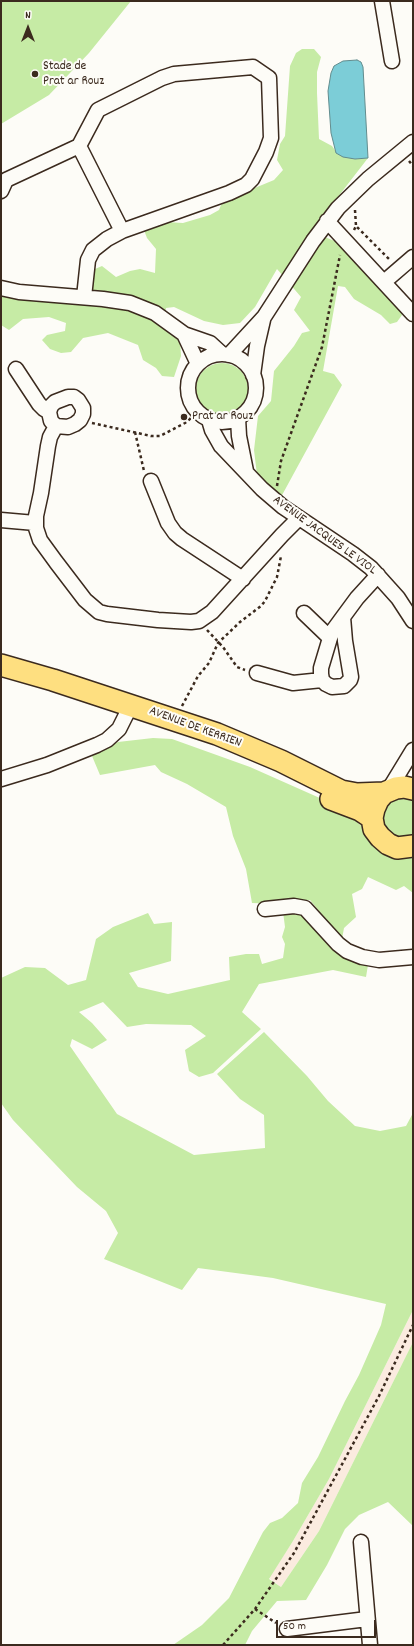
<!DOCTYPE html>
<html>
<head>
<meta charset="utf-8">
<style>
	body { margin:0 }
	#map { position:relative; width:414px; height:1646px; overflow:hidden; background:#fdfcf7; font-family:Dekko,sans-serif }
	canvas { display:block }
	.frame { position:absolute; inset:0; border:2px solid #3b2a1e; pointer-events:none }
	.north { position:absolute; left:8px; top:8px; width:40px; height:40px; -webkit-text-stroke:3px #fdfcf7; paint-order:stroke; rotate:0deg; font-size:11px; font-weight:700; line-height:16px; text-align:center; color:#3b2a1e }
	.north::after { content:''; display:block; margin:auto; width:14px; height:18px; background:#3b2a1e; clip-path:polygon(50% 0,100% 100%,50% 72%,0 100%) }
	.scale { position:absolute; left:276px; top:1620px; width:100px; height:18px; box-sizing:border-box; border:2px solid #3b2a1e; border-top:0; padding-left:5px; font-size:12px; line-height:14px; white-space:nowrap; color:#3b2a1e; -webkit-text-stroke:3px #fdfcf7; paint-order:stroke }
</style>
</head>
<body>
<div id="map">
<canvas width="414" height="1646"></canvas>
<div class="frame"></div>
<div class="north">N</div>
<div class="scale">50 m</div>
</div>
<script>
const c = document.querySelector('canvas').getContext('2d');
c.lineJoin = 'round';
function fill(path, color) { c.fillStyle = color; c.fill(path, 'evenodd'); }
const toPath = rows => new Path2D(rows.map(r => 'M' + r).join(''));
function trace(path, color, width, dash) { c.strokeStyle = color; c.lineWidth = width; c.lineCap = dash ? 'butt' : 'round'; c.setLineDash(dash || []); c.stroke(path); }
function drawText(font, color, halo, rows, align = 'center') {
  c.font = font + ' Dekko,sans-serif'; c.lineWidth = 4; c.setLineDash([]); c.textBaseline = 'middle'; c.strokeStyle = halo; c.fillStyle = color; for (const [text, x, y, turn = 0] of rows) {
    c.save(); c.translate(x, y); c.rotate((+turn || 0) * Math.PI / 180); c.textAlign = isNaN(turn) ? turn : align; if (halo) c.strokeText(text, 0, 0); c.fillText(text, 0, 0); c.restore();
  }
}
const built = toPath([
	[413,1310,413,1342,319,1531,281,1587,269,1578,293,1541,329,1479]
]);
const green = toPath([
	[1,1,131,1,89,53,49,95,1,124],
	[302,49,314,49,321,57,317,72,317,93,319,139,332,146,337,153,355,159,368,158,327,211,315,233,347,246,401,307,402,315,397,322,390,324,381,315,354,299,345,287,338,286,323,371,334,374,342,385,281,497,257,475,254,450,258,416,271,401,274,371,294,346,302,333,310,331,294,310,301,297,277,269,255,307,240,323,223,325,204,321,174,307,166,308,164,326,180,339,181,356,174,377,162,376,156,368,143,360,138,345,108,333,83,338,71,352,61,353,50,349,42,340,47,335,65,331,66,323,49,317,23,319,9,330,1,325,1,294,91,303,93,289,91,279,95,269,102,266,116,277,130,271,140,269,155,273,156,249,147,238,144,230,166,222,183,223,210,215,219,210,221,205,233,197,274,180,283,170,277,160,280,144,285,136,290,66,296,53],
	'196 389a26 26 0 1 1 52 0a26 26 0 1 1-52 0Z',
	[153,738,172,739,250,767,349,811,359,824,371,831,380,843,413,859,413,893,404,886,396,890,368,877,362,889,352,894,356,917,344,928,342,939,310,900,296,901,368,965,366,977,333,970,259,984,242,1012,261,1029,213,1073,199,1077,189,1071,185,1050,206,1036,191,1025,146,1024,127,1027,103,1002,79,1012,92,1023,107,1040,92,1049,72,1039,70,1046,117,1114,194,1155,265,1148,264,1115,240,1099,217,1074,264,1032,307,1076,328,1101,355,1126,380,1131,406,1126,413,1113,413,1310,329,1479,293,1541,269,1579,281,1587,319,1531,413,1342,413,1526,388,1502,359,1515,345,1529,327,1565,306,1600,277,1601,252,1631,245,1645,173,1645,202,1625,229,1598,263,1532,270,1523,282,1518,298,1503,302,1483,318,1457,345,1401,359,1375,381,1325,386,1304,273,1278,198,1268,182,1290,104,1259,118,1233,106,1211,77,1187,13,1120,1,1103,1,978,25,967,45,968,68,985,86,980,96,939,113,927,148,913,154,924,172,922,171,961,129,973,138,987,168,994,230,980,229,957,246,954,259,954,262,964,283,958,285,944,282,937,285,927,282,904,252,903,246,869,233,836,226,807,187,784,161,772,155,765,100,775,92,756,118,742],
	[413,797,413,838,397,838,385,829,382,820,385,806,393,798]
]);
const water = toPath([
	[357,60,361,62,363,67,368,158,355,159,343,157,336,153,331,133,328,91,331,73,334,66,343,61,357,60]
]);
const path = toPath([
	[409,161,413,166],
	[355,210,356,226],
	[354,230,356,226,390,260],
	[92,423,151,436,160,436,185,423,197,413],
	[135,432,144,471],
	[277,486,281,461,322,347,340,255],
	[207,630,223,647,237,667,245,670],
	[182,706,198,676,209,663,218,643,240,622,261,606,265,601,277,577,281,556],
	[255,1609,276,1623],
	[223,1645,255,1609,294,1553,379,1396,413,1325]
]);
const street = toPath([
	[382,1,392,61],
	[1,191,6,180,79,146],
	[327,221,413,314],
	[384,282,413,257],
	[1,288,19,292,103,299,130,303,155,313,184,334,210,343,222,354],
	[84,297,88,260,93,250,107,239,122,231,229,193,246,185,252,179,266,152,271,138,269,78,253,67,174,74,162,78,98,110,79,146,122,231],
	[184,334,198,364],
	'188 388a34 34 0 1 1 68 0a34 34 0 1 1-68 0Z',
	[229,355,264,317,313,241,338,208,368,179,413,142],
	[16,369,39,404,44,409,49,412],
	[253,375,257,346,263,320],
	[238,418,239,436,246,471],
	[209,420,212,430,221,446,262,489,283,507,353,554,371,568,398,598,413,621],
	[56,426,68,427,75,424,80,420,83,414,83,408,78,400,74,397,68,397,55,402,51,406,49,412,51,421,56,426,50,437,48,446,41,493,36,516,36,528,40,540,56,562,85,600,99,612,107,614,158,620,191,622,199,621,212,612,282,535,299,518],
	[151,481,168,523,175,533,182,539,243,579],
	[1,520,35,523],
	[304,613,330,638],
	[343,617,345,641,351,677,350,680,344,686,332,687,326,684,322,680,321,674,321,668,330,638,332,632,343,617,357,598,378,575],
	[257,673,293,683,322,680],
	[1,779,47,765,97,745,107,740,119,729,131,705],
	[388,791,413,750],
	[265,909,294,906,305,908,338,944,347,951,362,957,379,960,413,957],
	[361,1542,370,1645],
	[287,1629,367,1619]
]);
const primary = toPath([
	[1,665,53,680,217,734,281,761,341,791,357,794,384,793],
	[413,789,404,787,396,788,384,793,378,800,374,809,372,818,374,829,380,837,388,844,397,848,413,846],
	[331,799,360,810,372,818]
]);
const markers = [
	[35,74,4,"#3b2a1e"],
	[184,417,4,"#3b2a1e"]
];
const poiNames = [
	["Stade de",43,67],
	["Prat ar Rouz",43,82],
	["Prat ar Rouz",192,417]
];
const streetNames = [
	["AVENUE JACQUES LE VIOL",324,536,36],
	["AVENUE DE KERRIEN",195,728,20]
];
fill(built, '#fbebdf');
fill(green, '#c6eba5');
fill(water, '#7ccdd7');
trace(water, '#628c8d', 1);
trace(street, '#3b2a1e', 17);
trace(primary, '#3b2a1e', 24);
trace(path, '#3b2a1e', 2.5, [3, 3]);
trace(street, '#fdfcf7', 14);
trace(primary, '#fedf80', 21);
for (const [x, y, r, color] of markers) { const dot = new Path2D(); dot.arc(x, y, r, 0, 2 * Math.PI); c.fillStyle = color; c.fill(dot); trace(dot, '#fdfcf7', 1.5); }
drawText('13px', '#3b2a1e', '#fdfcf7', poiNames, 'left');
drawText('13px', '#3b2a1e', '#fdfcf7', streetNames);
</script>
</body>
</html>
